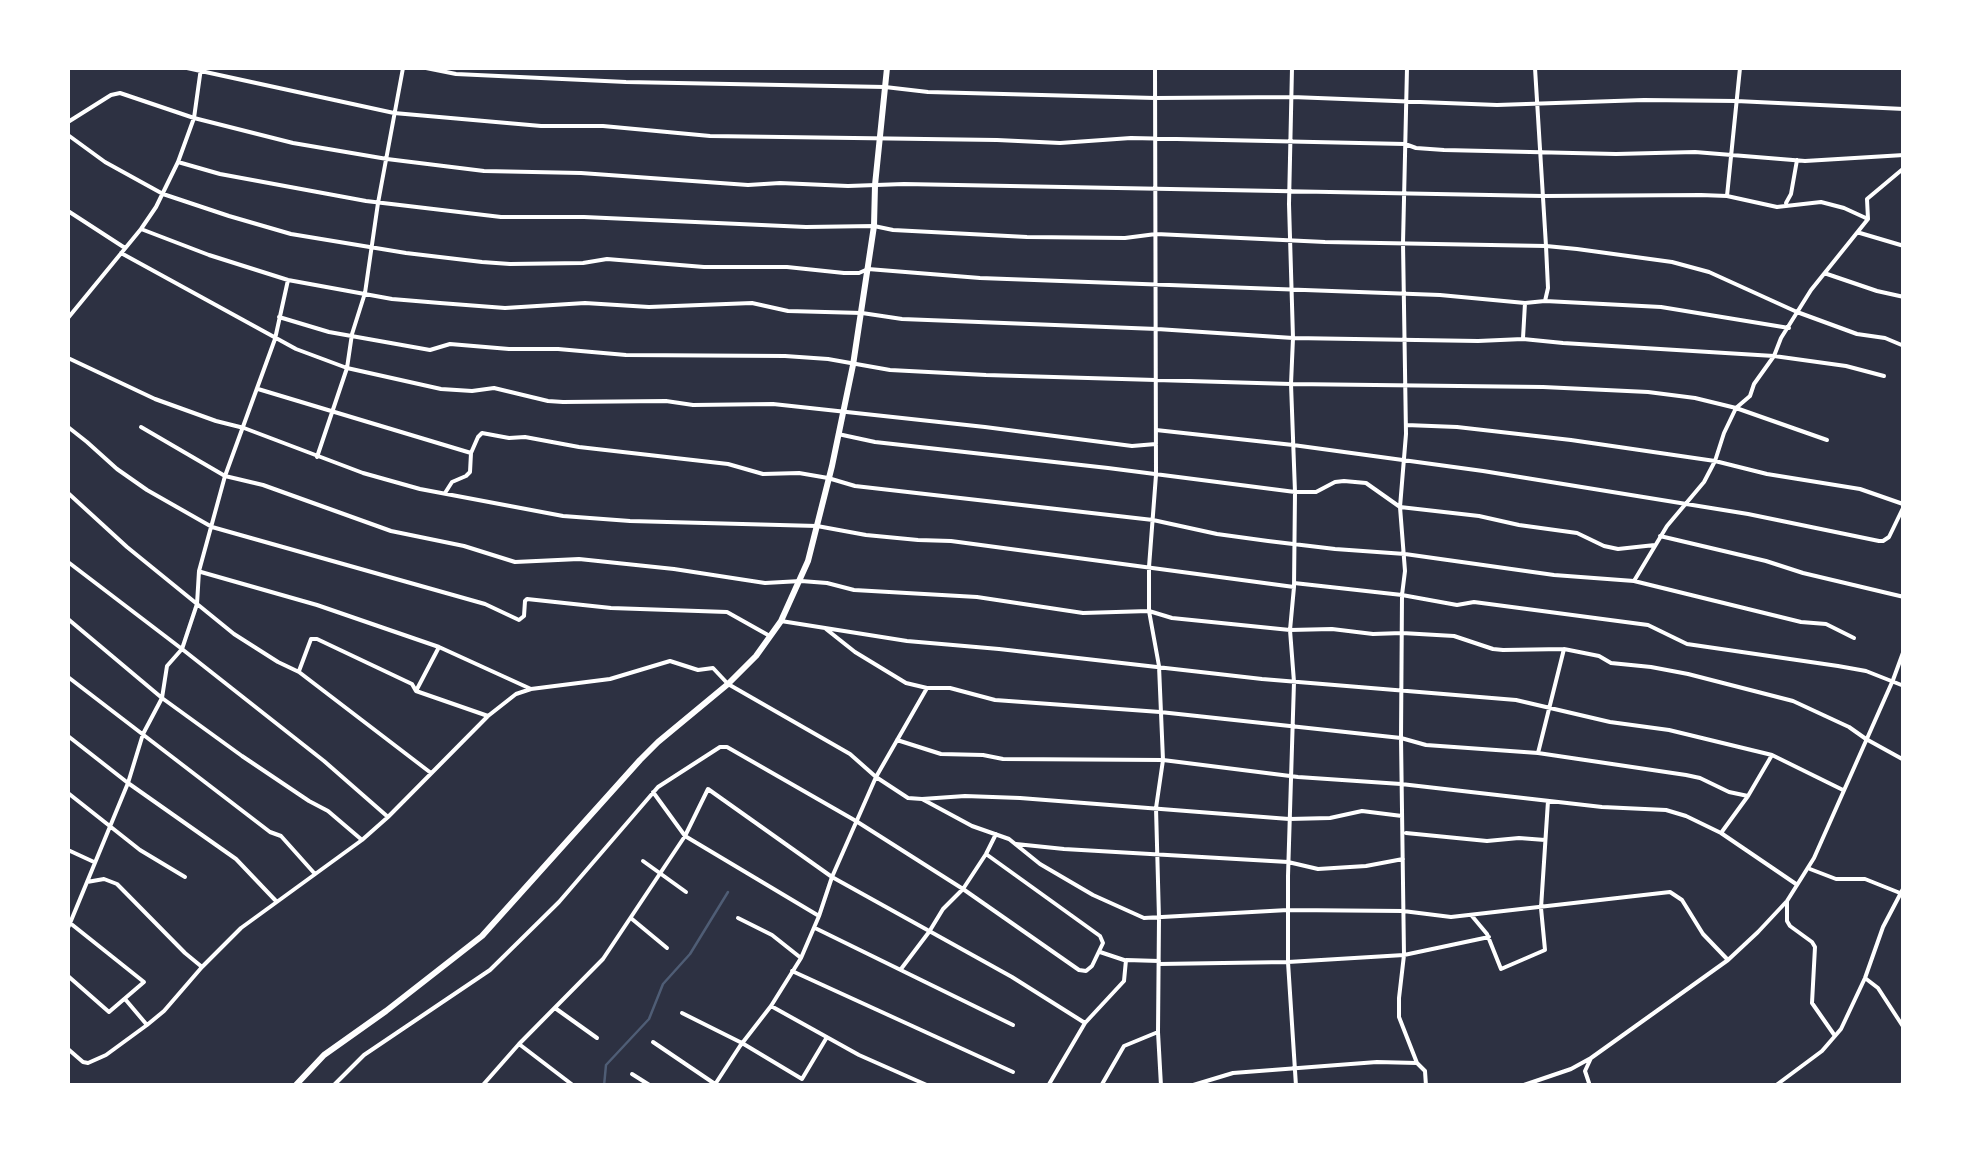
<!DOCTYPE html>
<html>
<head>
<meta charset="utf-8">
<style>
	body { margin:0 }
	#map { position:relative; width:1971px; height:1153px; overflow:hidden; background:#2d3142; font-family:Helvetica,sans-serif }
	canvas { display:block }
	.frame { position:absolute; inset:0; border:70px solid #fff; pointer-events:none }
</style>
</head>
<body>
<div id="map">
<canvas width="1971" height="1153"></canvas>
<div class="frame"></div>
</div>
<script>
const c = document.querySelector('canvas').getContext('2d');
c.lineJoin = 'round';
const toPath = rows => new Path2D(rows.map(r => 'M' + r).join(''));
function trace(path, color, width, dash) { c.strokeStyle = color; c.lineWidth = width; c.lineCap = dash ? 'butt' : 'round'; c.setLineDash(dash || []); c.stroke(path); }
const stream = toPath([
	[604,1086,606,1065,649,1019,663,984,690,954,728,892]
]);
const minor = toPath([
	[187,68,394,113,541,126,603,126,710,136,997,140,1060,143,1131,138,1405,144,1416,148,1444,150,1616,154,1695,152,1805,161,1904,155],
	[426,68,456,74,626,82,885,87,928,92,1155,98,1292,97,1497,105,1644,100,1736,101,1904,109],
	[1155,68,1156,475,1149,567,1149,611,1159,666,1163,760,1156,808,1159,918,1158,1032,1161,1086],
	[1292,68,1289,204,1293,338,1291,384,1295,492,1294,587,1290,630,1294,682,1288,876,1288,962,1296,1086],
	[1407,68,1403,243,1406,434,1400,507,1405,571,1402,595,1401,738,1404,955,1399,998,1399,1017,1417,1063,1425,1071,1426,1086],
	[1535,68,1546,246,1548,288,1545,301],
	[68,122,111,95,120,93,194,118,293,143,387,159,484,171,581,173,748,185,780,183,848,186,904,184,1543,196,1701,195,1727,196,1777,207,1821,202,1844,208,1868,219],
	[68,135,105,162,163,194,229,216,291,234,406,253,482,262,510,264,583,263,607,259,704,267,787,267,844,273,859,273,868,269,980,278,1440,295,1525,303,1545,301,1661,307,1789,328],
	[178,162,220,174,366,201,501,217,584,217,806,227,874,226,893,230,1027,237,1125,238,1156,234,1325,242,1546,246,1577,249,1672,262,1709,272,1797,312,1857,334,1885,338,1904,346],
	[1727,196,1740,68],
	[1786,203,1791,194,1797,160],
	[68,211,125,248],
	[141,229,209,255,288,280,392,299,440,303,505,308,585,303,649,307,752,303,788,311,862,313,902,319,1157,329,1293,338,1478,341,1523,339,1563,343,1774,356,1846,366,1884,376],
	[1860,233,1904,246],
	[121,253,296,349,347,368,441,389,472,391,494,388,548,401,563,402,666,401,693,405,773,404,985,427,1132,446,1156,444],
	[1827,274,1877,291,1904,297],
	[279,317,329,332,430,350,450,344,509,349,558,349,626,355,785,356,828,359,890,370,986,375,1291,384,1543,387,1648,392,1695,398,1736,408,1827,440],
	[68,318,141,229,156,207,178,162,194,118,201,68],
	[1523,338,1525,303],
	[68,358,155,399,216,421,244,428,363,473,420,489,563,516,630,521,817,526,866,535,918,540,951,541,1294,587],
	[258,389,471,453,478,437,482,433,509,438,525,437,579,447,728,464,763,474,799,473,828,478,855,486,1153,520,1217,534,1268,541,1335,549,1405,554,1554,575,1634,581,1801,622,1826,624,1854,638],
	[1406,425,1457,427,1571,440,1715,461,1767,474,1860,489,1903,504],
	[68,427,87,442,117,469,147,490,212,527,485,604,519,620,524,616,525,601,527,599,611,608,727,612,768,635],
	[141,427,225,476,263,485,391,531,464,546,515,562,579,559,674,569,765,583,801,581,827,583,854,590,977,597,1083,613,1149,611,1172,618,1290,630,1332,629,1373,634,1402,633,1454,636,1493,649,1503,650,1564,649,1599,656,1611,663,1651,667,1688,674,1793,701,1849,727,1866,739,1904,760],
	[1156,430,1293,445,1483,471,1748,514,1879,541,1883,541,1889,537,1904,506],
	[838,434,875,442,1108,468,1295,492,1316,492,1335,482,1344,481,1366,483,1400,507,1479,516,1519,525,1577,533,1604,546,1618,549,1655,545],
	[317,457,347,368,352,334,365,293,378,203,403,68],
	[68,493,127,547,234,634,278,662,299,672,431,773],
	[445,493,452,482,466,476,470,472,471,453],
	[1660,536,1766,561,1803,573,1904,597],
	[68,562,182,649,324,761,388,817],
	[201,572,317,605,439,647,531,689],
	[1634,581,1667,526,1704,482,1715,461,1724,433,1736,408,1750,396,1754,384,1774,356,1781,338,1811,290,1868,219,1867,199,1904,168],
	[1294,583,1402,595,1457,605,1474,602,1648,625,1687,644,1838,666,1866,671,1904,686],
	[68,619,162,698,242,756,309,801,328,811,362,840],
	[781,621,907,641,999,649,1262,679,1516,700,1610,722,1669,730,1772,755,1843,790],
	[826,629,855,652,906,683,927,688,950,688,995,700,1160,712,1401,738,1426,745,1538,753,1686,775,1700,778,1729,792,1748,796],
	[299,671,311,639,317,639,412,684,416,691,488,716],
	[68,677,270,832,281,836,315,874],
	[416,691,439,647],
	[68,736,128,783,236,859,276,901],
	[897,740,941,754,983,755,1003,759,1163,760,1298,777,1401,784,1602,807,1666,810,1686,816,1721,833,1796,884],
	[1538,753,1564,649],
	[653,792,685,836,819,916],
	[68,793,140,850,185,877],
	[922,799,965,796,1020,798,1289,819,1330,818,1362,811,1402,816],
	[1406,833,1487,841,1519,838,1545,840],
	[1721,833,1748,796,1772,755],
	[1016,844,1064,849,1288,862,1318,869,1366,866,1403,859],
	[68,850,94,862],
	[643,861,686,892],
	[1810,869,1836,879,1865,879,1900,893,1904,897],
	[87,882,104,879,117,884,185,953,202,967],
	[1787,902,1787,921,1790,926,1812,942,1815,947,1812,1003,1835,1036],
	[1472,916,1487,934,1501,969,1545,950,1541,908,1548,801],
	[738,918,772,935,801,958],
	[632,919,667,948],
	[68,928,128,783,143,734,162,698,167,666,182,649,197,604,199,571,225,476,275,339,288,280],
	[815,928,1013,1025],
	[1100,952,1124,960],
	[1159,964,1288,962,1404,955,1489,937],
	[901,969,929,932,943,909,963,889,986,854,996,834],
	[792,971,1013,1072],
	[68,976,109,1012,144,982,70,923],
	[1865,978,1878,988,1904,1028],
	[125,999,147,1025],
	[771,1006,859,1055,929,1086],
	[555,1008,597,1038],
	[682,1013,742,1043,802,1079,827,1037],
	[653,1042,718,1086],
	[519,1044,574,1086],
	[68,1049,83,1062,88,1063,106,1055,147,1025,164,1011,202,967,241,928,362,840,388,817,488,716,516,694,531,689,610,679,670,661,698,670,713,668,728,684,850,754,876,777,908,798,922,799,972,826,1009,839,1040,864,1093,895,1144,918,1288,910,1403,911,1451,917,1670,892,1682,900,1703,934,1728,960],
	[632,1074,651,1086],
	[333,1086,364,1055,490,970,559,902,658,787,720,747,727,747,856,821,963,889,1079,970,1086,971,1092,966,1103,943,1100,936,986,854],
	[482,1086,519,1044,603,959,685,836,708,789,832,877,1012,977,1085,1023],
	[714,1086,740,1046,771,1006,801,958,819,916,832,877,876,777,927,688],
	[1048,1086,1085,1023,1124,981,1126,960,1159,961],
	[1101,1086,1124,1046,1158,1032],
	[1190,1086,1233,1073,1377,1062,1417,1063],
	[1521,1086,1571,1069,1591,1058],
	[1590,1086,1585,1071,1591,1058,1728,960,1758,932,1787,901,1814,858,1893,680,1904,650],
	[1775,1086,1822,1051,1841,1029,1865,978,1883,927,1904,887],
	[1897,1086,1904,1084]
]);
const primary = toPath([
	[295,1086,324,1055,386,1011,482,936,640,760,658,742,728,684,756,656,781,621,808,561,832,466,853,365,874,226,875,185,887,68]
]);
trace(stream, '#4f5d75', 2.5);
trace(minor, '#fff', 4);
trace(primary, '#fff', 6);
</script>
</body>
</html>
